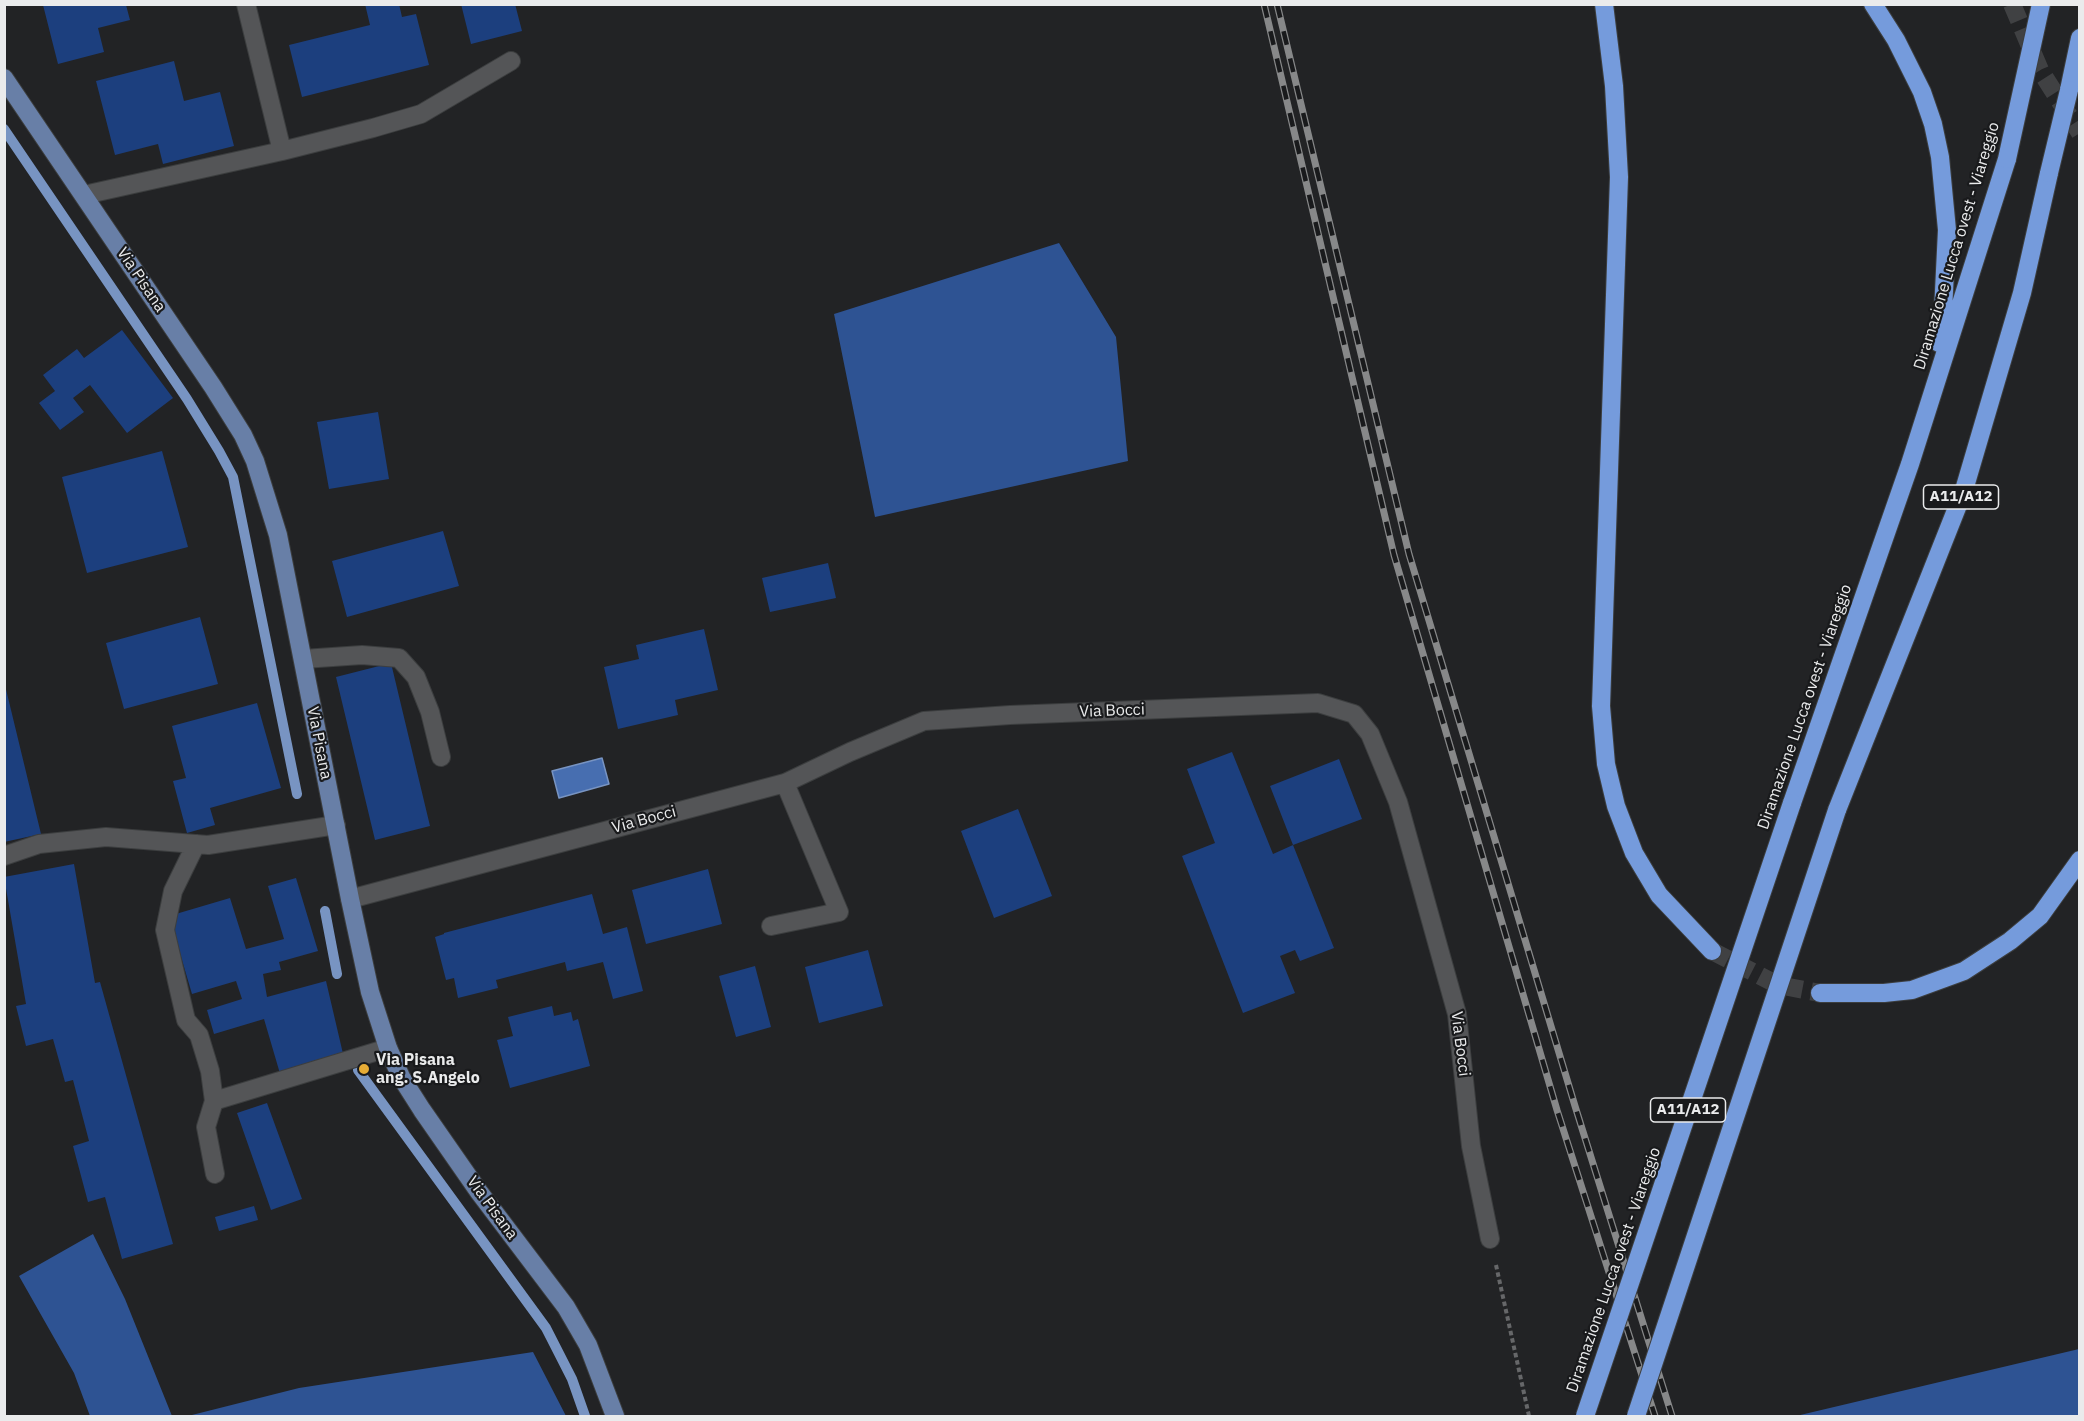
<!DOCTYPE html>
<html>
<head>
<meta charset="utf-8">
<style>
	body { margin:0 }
	#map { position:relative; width:2084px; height:1421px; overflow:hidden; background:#222325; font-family:"IBM Plex Sans",sans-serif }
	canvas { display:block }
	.frame { position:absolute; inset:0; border:6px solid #eaebec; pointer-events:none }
</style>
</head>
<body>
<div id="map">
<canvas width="2084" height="1421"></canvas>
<div class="frame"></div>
</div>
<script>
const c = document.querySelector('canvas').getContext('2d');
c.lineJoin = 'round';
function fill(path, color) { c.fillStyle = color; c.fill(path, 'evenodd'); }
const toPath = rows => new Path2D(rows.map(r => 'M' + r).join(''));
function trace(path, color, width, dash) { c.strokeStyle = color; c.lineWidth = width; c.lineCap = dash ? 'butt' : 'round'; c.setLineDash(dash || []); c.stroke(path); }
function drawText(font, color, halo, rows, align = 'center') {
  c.font = font + ' "IBM Plex Sans",sans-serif'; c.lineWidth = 4.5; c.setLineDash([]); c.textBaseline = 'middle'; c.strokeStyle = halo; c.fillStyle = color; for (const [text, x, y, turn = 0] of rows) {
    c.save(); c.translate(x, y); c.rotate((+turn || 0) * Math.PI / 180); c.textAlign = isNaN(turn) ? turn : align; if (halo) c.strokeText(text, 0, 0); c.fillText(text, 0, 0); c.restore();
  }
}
const forest = toPath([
	[1059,243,1116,337,1128,461,875,517,834,314],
	[93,1234,125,1299,172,1416,90,1416,74,1373,19,1276],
	[2079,1349,2079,1416,1796,1416],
	[533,1352,566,1416,188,1416,299,1388]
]);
const water = toPath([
	[602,758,609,784,559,798,552,771,602,758]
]);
const stream = toPath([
	[4,129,187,399,219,451,233,477,297,794],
	[325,911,337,974],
	[358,1070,546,1328,572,1379,585,1416]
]);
const building = toPath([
	[365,4,399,4,402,17,416,14,429,65,302,97,289,45,370,25],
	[461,4,515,4,522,31,471,44],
	[43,5,126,5,130,20,98,28,104,52,58,64],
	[174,61,184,101,220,92,234,146,163,164,158,144,115,155,96,81],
	[122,330,173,398,127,433,90,385,73,398,84,412,60,430,39,403,55,391,43,375,77,349,84,358],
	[378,412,389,479,329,489,317,422],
	[162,451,188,547,87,573,62,477],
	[443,531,459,586,347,617,332,561],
	[828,563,836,598,770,612,762,578],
	[200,617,218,684,124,709,106,643],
	[704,629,718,690,675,700,678,715,618,729,604,667,639,659,636,645],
	[391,663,430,826,375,840,336,677],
	[4,681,41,834,4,842],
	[257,703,281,788,210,808,215,825,187,833,173,781,186,778,172,726],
	[1232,752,1273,854,1293,845,1334,948,1300,961,1295,950,1280,956,1295,993,1243,1013,1182,856,1215,843,1187,769],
	[1339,759,1362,819,1293,845,1270,786],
	[1018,809,1052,896,994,918,961,831],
	[74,864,95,983,100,982,173,1244,122,1259,105,1197,88,1202,73,1146,89,1141,73,1080,65,1082,53,1039,26,1046,16,1006,26,1004,4,877],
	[708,869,722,924,646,944,632,890],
	[296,878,318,951,279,962,281,970,263,974,267,997,326,981,344,1058,281,1077,264,1019,214,1034,207,1010,242,999,236,981,192,994,169,916,230,898,246,949,273,942,284,939,268,886],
	[592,894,603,934,627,927,643,991,613,999,603,962,567,971,565,962,496,980,498,988,458,998,454,978,446,980,435,937,444,934,444,933],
	[868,950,883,1006,819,1023,805,967],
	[755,966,771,1027,736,1037,719,976],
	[552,1006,554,1016,571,1012,573,1021,578,1019,590,1066,510,1088,497,1040,513,1036,508,1017],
	[267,1103,302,1199,271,1210,237,1113],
	[254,1206,258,1220,219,1231,215,1217]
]);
const highwayTunnel = toPath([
	[2012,4,2040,70,2080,133],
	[1712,951,1778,985,1820,993]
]);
const path = toPath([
	[1496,1265,1529,1416]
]);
const minor = toPath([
	[246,4,282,151],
	[84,195,282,151,373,128,421,114,511,61],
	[303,659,362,655,399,658,416,677,430,712,441,757],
	[196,844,173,891,165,930,186,1020,199,1035,210,1071,214,1101,206,1127,215,1174],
	[4,856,39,844,106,837,208,845,336,825],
	[350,899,785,783,850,752,924,721,1010,715,1318,703,1354,714,1370,734,1398,802,1457,1014,1471,1146,1490,1239],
	[771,926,839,912,785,783],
	[214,1101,388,1048]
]);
const major = toPath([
	[4,78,213,387,243,435,255,461,278,535,350,899,370,992,388,1048,401,1077,422,1110,479,1192,566,1307,588,1345,615,1416]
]);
const highway = toPath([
	[1604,4,1614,86,1619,177,1601,706,1606,764,1616,806,1634,853,1659,895,1712,951],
	[1873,4,1896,40,1922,92,1933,124,1940,157,1947,230,1942,332,1939,343],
	[2069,90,2080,38],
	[1792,803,1910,464,2007,159],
	[1837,810,1964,490,2022,293,2049,173],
	[1820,993,1884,993,1912,990,1964,971,2010,941,2040,916,2080,860]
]);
const rail = toPath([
	[1264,4,1394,555,1557,1110,1655,1416],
	[1277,4,1409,554,1575,1106,1672,1416]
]);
const highwayBridge = toPath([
	[2007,159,2041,4],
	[2049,173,2069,90],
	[1585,1416,1792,803],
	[1636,1416,1837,810]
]);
const markers = [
	[364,1069,6,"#e6ac36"]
];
const shields = [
	[1961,497,75],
	[1688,1110,75]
];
const shieldNames = [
	["A11/A12",1961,497],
	["A11/A12",1688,1110]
];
const streetNames = [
	["Diramazione Lucca ovest - Viareggio",1957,246,-73],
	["Via Pisana",141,280,56],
	["Diramazione Lucca ovest - Viareggio",1805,707,-71],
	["Via Bocci",1112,711,-2],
	["Via Pisana",319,743,79],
	["Via Bocci",644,820,-15],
	["Via Bocci",1460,1044,83],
	["Via Pisana",492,1208,54],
	["Diramazione Lucca ovest - Viareggio",1614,1270,-71]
];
const poiNames = [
	["Via Pisana",376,1060],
	["ang. S.Angelo",376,1078]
];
fill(forest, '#2e5393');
fill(water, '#476eb0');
trace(water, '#7894c2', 1.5);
trace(stream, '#7894c2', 10);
fill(building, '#1c3f7e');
trace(highwayTunnel, '#404143', 18, [18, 9]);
trace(minor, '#3c3e3f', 20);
trace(major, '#3c3e3f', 20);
trace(highway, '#3c3e3f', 20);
trace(path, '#666769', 4, [4.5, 3]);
trace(minor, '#545557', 18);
trace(major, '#687fa7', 18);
trace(highway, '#759bdc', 18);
trace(rail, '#878889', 7);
trace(rail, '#191a1c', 4.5, [14]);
trace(highwayBridge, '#3c3e3f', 20, []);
trace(highwayBridge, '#759bdc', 18);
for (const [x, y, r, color] of markers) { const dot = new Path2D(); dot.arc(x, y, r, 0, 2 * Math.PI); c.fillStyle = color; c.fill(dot); trace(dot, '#191a1c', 2); }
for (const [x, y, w] of shields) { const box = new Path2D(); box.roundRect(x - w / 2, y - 12, w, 24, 4.5); c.fillStyle = '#191a1c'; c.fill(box); trace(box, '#eaebec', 1.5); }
drawText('bold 15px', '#eaebec', null, shieldNames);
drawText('16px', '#eaebec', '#191a1c', streetNames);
drawText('bold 16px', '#eaebec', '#191a1c', poiNames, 'left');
</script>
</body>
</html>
